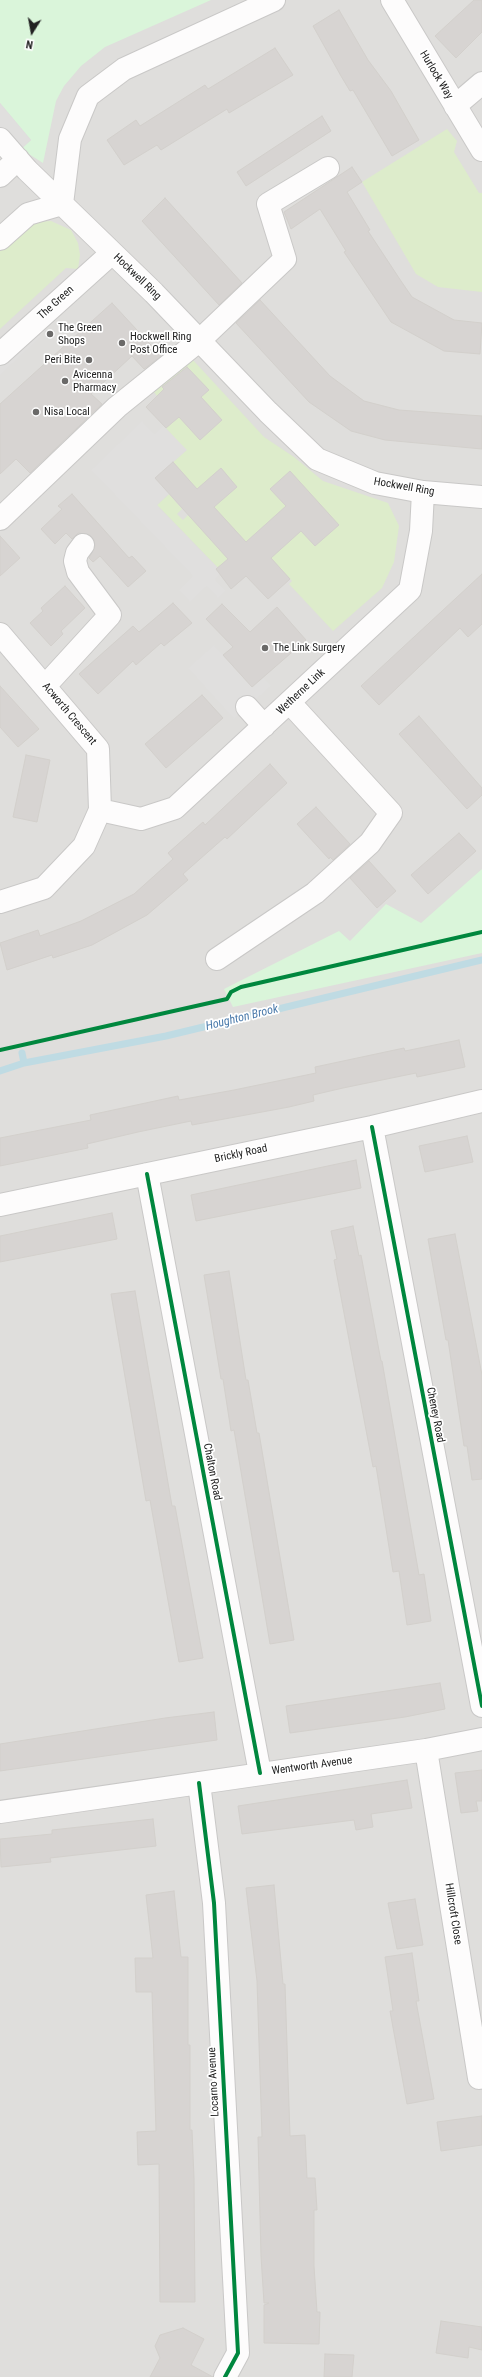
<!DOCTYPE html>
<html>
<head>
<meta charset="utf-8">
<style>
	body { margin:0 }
	#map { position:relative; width:482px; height:2377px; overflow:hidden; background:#f0eeeb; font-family:"Roboto Condensed",sans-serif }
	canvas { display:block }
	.north { position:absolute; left:12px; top:12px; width:40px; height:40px; -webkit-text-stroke:3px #fff; paint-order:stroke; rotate:191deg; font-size:11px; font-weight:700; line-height:16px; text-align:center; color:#222 }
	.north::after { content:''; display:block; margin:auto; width:14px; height:18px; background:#222; clip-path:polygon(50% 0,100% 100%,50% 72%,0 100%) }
</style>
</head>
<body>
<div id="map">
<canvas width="482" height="2377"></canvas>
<div class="north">N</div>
</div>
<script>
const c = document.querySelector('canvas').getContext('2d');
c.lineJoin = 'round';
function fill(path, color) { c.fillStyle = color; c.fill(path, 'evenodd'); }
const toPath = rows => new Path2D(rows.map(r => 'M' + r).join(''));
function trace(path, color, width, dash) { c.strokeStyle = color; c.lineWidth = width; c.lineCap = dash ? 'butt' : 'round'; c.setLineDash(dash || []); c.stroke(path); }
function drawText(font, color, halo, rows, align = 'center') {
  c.font = font + ' "Roboto Condensed",sans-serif'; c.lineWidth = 3.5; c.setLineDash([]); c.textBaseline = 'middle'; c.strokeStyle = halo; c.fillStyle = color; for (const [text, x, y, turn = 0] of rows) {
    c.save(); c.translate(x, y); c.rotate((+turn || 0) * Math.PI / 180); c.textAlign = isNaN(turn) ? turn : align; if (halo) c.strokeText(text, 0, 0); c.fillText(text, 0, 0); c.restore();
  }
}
const residential = toPath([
	[0,0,482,0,482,2377,0,2377]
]);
const grass = toPath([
	[447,129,457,141,454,152,479,193,482,193,482,292,438,287,416,274,362,182],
	[51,221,71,230,78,243,80,255,78,269,66,268,0,329,0,246,36,222],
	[193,360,264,437,294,457,323,481,388,503,399,526,394,562,382,588,333,631,289,584,292,581,271,558,301,531,315,546,338,525,270,489,286,506,246,542,214,507,237,487,221,468,197,489,173,462,186,450,166,428,179,417,200,440,222,420,201,397,209,390,187,367,157,396,151,388],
	[169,494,182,509,177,514,183,520,188,515,228,558,218,568,157,505]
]);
const park = toPath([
	[0,0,211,0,105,47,81,66,64,86,56,101,43,163,21,149,31,140,0,103],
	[482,869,482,953,233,1007,224,989,339,931,350,941,386,904,421,923]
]);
const parking = toPath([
	[0,103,31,140,2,167,0,165],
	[35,331,41,337,0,375,0,364],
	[142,421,154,434,163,426,187,450,155,478,169,494,157,505,218,568,216,570,220,574,215,580,226,591,218,598,207,586,190,602,179,590,193,576,91,470],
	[214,645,252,687,263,678,271,686,234,719,188,668]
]);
const stream = toPath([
	[22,1053,24,1063],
	[0,1071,24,1063,166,1036,482,960]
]);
const building = toPath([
	[474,0,482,0,482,32,456,58,435,36,474,0],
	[339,10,368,60,391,91,419,140,392,156,353,90,350,91,341,76,313,26,339,10],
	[275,48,293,75,229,113,227,109,161,150,157,145,124,165,107,140,136,120,140,126,205,85,208,89,275,48],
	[322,116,331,131,246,186,237,172,322,116],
	[352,167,362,182,347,192,370,230,368,231,401,281,412,297,454,320,482,323,480,354,444,351,391,322,344,252,346,251,320,209,291,229,284,212,352,167],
	[165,198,242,283,219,305,142,221,165,198],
	[260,300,330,376,364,401,399,410,482,416,482,449,385,440,351,431,309,402,236,323,260,300],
	[112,303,161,356,144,369,132,356,91,394,102,404,30,473,16,459,0,474,0,404,112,303],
	[187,367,209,390,201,397,222,420,200,440,179,417,166,428,146,407,164,389,162,387,187,367],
	[173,462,197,489,221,468,237,487,214,507,246,542,286,506,270,489,290,471,339,525,315,546,301,531,271,558,290,579,268,599,246,576,231,589,216,569,228,559,155,478,173,462],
	[72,494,129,558,132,556,146,571,128,587,100,556,93,562,89,558,95,546,94,540,90,535,78,533,72,539,66,533,55,544,41,529,62,509,58,506,72,494],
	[0,536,20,558,0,576,0,536],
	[482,574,482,624,468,637,460,628,379,705,361,686,482,574],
	[65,586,85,608,61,631,63,634,51,646,30,623,43,611,41,608,65,586],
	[173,603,192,623,164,646,161,643,136,665,133,661,98,694,79,674,133,626,139,632,173,603],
	[222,604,250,632,277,607,306,640,252,687,223,655,233,647,206,619,222,604],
	[0,686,39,729,18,747,0,727,0,686],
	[202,695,223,718,166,768,145,744,202,695],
	[419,716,482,788,482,795,467,809,399,734,419,716],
	[26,755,50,760,37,822,13,817,26,755],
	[270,764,287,783,227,839,225,837,183,874,188,880,147,915,92,945,53,958,52,955,7,970,0,943,38,930,40,936,81,921,134,894,173,859,168,853,203,822,205,825,270,764],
	[316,807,350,844,333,860,330,857,329,859,297,824,316,807],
	[459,833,476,851,428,894,411,875,459,833],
	[369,861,396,891,377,908,350,878,369,861],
	[459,1040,465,1067,417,1077,416,1073,343,1088,313,1095,314,1101,289,1107,192,1125,191,1121,138,1132,87,1144,88,1148,0,1166,0,1138,91,1120,90,1115,178,1096,179,1100,234,1090,316,1073,315,1067,404,1048,405,1051,459,1040],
	[467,1136,473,1162,425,1172,419,1146,467,1136],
	[356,1160,361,1188,196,1221,191,1195,356,1160],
	[112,1213,117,1239,0,1262,0,1236,112,1213],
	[353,1226,359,1256,361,1255,381,1361,382,1361,419,1575,424,1574,431,1621,407,1625,399,1571,393,1572,376,1466,373,1467,334,1260,337,1259,331,1231,353,1226],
	[455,1234,482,1375,482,1479,472,1480,467,1446,464,1446,448,1340,446,1340,428,1239,455,1234],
	[229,1271,246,1380,248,1380,257,1433,259,1433,294,1640,270,1644,234,1430,231,1431,223,1379,221,1379,204,1275,229,1271],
	[135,1291,172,1506,175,1506,203,1658,179,1662,150,1500,146,1501,111,1294,135,1291],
	[440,1683,445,1709,405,1717,290,1733,286,1706,440,1683],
	[214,1712,217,1740,0,1771,0,1744,165,1718,214,1712],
	[482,1770,482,1801,476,1801,478,1811,461,1813,455,1773,482,1770],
	[407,1780,412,1808,371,1814,373,1827,356,1830,354,1820,242,1834,238,1806,407,1780],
	[153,1819,156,1846,50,1858,51,1862,1,1867,0,1839,52,1834,52,1830,153,1819],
	[274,1885,283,1984,285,1984,290,2136,305,2135,307,2178,315,2178,317,2210,314,2210,314,2266,317,2312,320,2312,319,2344,264,2343,264,2305,269,2303,264,2303,261,2256,258,2137,262,2137,257,1981,246,1888,274,1885],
	[174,1891,181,1957,188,1957,188,2045,190,2045,190,2130,192,2130,194,2178,195,2302,160,2302,159,2164,138,2165,137,2132,156,2131,152,1992,136,1992,135,1958,153,1958,146,1895,174,1891],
	[415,1899,423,1945,397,1949,388,1903,415,1899],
	[412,1953,419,2001,416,2001,434,2099,407,2104,390,2011,393,2011,385,1957,412,1953],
	[482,2116,482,2145,441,2151,437,2122,482,2116],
	[441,2321,482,2327,482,2350,469,2347,468,2358,436,2353,441,2321],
	[183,2328,204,2339,191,2365,213,2377,150,2377,160,2358,155,2346,160,2335,183,2328],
	[325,2354,354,2355,352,2377,324,2377,325,2354]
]);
const minor = toPath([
	[392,0,482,150],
	[455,106,482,83],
	[0,139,27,170,154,293,268,412,317,459,375,483,423,492,482,497],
	[0,176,18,159],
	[62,204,70,139,88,96,124,69,274,0],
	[0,239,28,214,62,204],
	[0,354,112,253],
	[0,519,117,407,200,340,285,259,268,204,328,168],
	[0,634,98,749,100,810,84,846,44,888,0,902],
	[46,685,110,615,78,572,75,561,77,553,83,545],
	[247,707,264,726],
	[100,810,141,819,175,808,410,590,421,531,423,492],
	[217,959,315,893,370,843,391,813,290,703],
	[372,1127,482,1706],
	[147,1174,260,1773],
	[0,1205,372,1127,482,1101],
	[426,1750,479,2078],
	[199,1783,214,1903,238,2353,225,2377],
	[0,1812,426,1750,482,1739]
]);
const cycleway = toPath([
	[0,1050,227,999,231,992,241,987,482,932],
	[372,1127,482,1706],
	[147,1174,260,1773],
	[199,1783,214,1903,238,2353,225,2377]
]);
const markers = [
	[50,334,4,"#6a6968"],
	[122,343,4,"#6a6968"],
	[89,360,4,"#6a6968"],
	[65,381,4,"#6a6968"],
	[36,412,4,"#6a6968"],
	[265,648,4,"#6a6968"]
];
const streetNames = [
	["Hurlock Way",436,75,59],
	["Hockwell Ring",137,277,44],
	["The Green",56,303,-42],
	["Hockwell Ring",404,487,10],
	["Wetherne Link",301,692,-43],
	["Acworth Crescent",69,714,50],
	["Brickly Road",241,1154,-12],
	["Cheney Road",435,1415,79],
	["Chalton Road",212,1472,79],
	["Wentworth Avenue",312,1766,-8],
	["Hillcroft Close",453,1914,81],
	["Locarno Avenue",214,2082,-93]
];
const poiNames = [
	["The Green",58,328],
	["Shops",58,341],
	["Hockwell Ring",130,337],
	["Post Office",130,350],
	["Peri Bite",81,360,"right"],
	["Avicenna",73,375],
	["Pharmacy",73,388],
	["Nisa Local",44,412],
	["The Link Surgery",273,648]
];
const waterNames = [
	["Houghton Brook",242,1018,-14]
];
fill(residential, '#dfdedc');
fill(grass, '#ddeccb');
fill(park, '#daf5da');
fill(parking, '#e0dfde');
trace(stream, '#bfdbe3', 7);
fill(building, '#d7d4d2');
trace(building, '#d3d0cc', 1);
trace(minor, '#c9c8c7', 24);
trace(minor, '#fdfcfc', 22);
trace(cycleway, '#00873e', 4);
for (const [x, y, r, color] of markers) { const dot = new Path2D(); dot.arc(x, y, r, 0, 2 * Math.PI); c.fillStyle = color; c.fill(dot); trace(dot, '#fff', 1.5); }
drawText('11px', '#222', '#fff', streetNames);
drawText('11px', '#222', '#fff', poiNames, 'left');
drawText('italic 12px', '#4a7aab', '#fff', waterNames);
</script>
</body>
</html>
